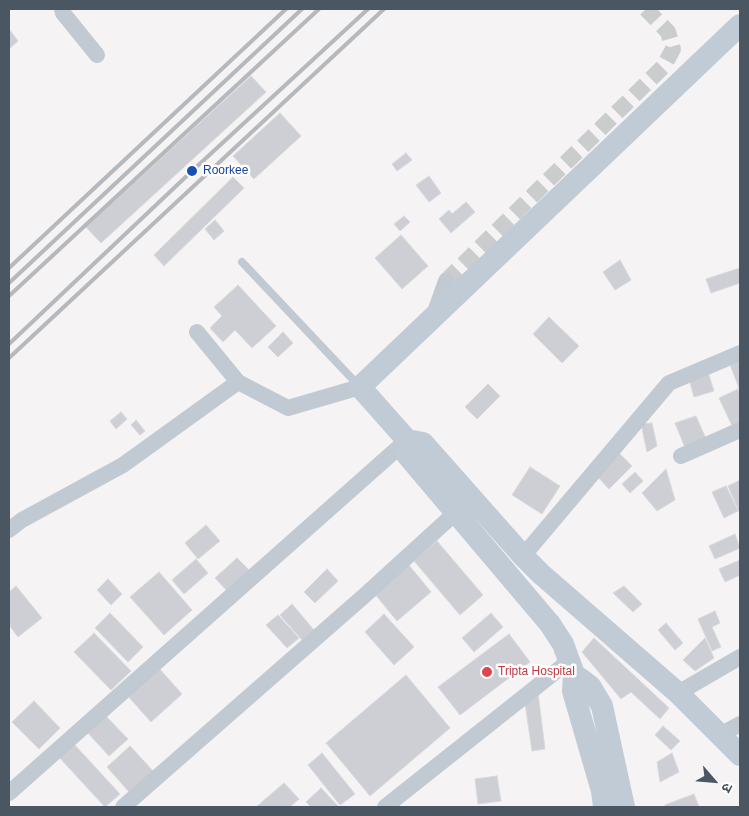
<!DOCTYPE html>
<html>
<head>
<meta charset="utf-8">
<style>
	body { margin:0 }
	#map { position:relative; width:749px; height:816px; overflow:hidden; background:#f5f3f3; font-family:Arial,"Noto Sans Devanagari",sans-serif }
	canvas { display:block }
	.frame { position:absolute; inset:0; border:10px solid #4a5661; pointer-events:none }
	.north { position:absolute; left:689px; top:756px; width:50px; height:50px; -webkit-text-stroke:4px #fff; paint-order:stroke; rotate:117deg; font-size:14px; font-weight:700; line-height:20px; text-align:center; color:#4a5661 }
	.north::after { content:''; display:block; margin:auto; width:18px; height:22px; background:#4a5661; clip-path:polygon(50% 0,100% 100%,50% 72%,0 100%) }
</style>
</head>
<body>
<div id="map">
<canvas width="749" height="816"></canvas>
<div class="frame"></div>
<div class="north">उ</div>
</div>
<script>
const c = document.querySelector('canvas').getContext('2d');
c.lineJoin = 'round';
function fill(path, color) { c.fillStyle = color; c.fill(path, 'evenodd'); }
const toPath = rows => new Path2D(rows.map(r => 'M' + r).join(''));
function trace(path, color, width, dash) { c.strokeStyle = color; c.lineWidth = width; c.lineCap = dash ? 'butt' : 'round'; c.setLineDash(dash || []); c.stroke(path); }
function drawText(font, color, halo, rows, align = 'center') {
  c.font = font + ' Arial,sans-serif'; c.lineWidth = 5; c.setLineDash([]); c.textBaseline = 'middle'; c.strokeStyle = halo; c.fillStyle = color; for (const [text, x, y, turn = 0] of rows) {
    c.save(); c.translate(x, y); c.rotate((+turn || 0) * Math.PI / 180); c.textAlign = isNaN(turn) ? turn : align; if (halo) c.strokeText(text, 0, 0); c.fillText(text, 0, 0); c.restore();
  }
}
const building = toPath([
	[9,29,18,41,9,49,9,29],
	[251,76,266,92,101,243,86,227,251,76],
	[280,113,301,136,254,179,233,156,280,113],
	[406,153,412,160,397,171,392,164,406,153],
	[429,176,441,193,429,202,416,185,429,176],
	[233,177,244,188,164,266,154,255,233,177],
	[466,202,475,212,451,233,439,219,449,210,452,214,466,202],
	[404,216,410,222,400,231,394,224,404,216],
	[215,220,224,231,214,240,205,229,215,220],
	[401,235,428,266,402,289,375,258,401,235],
	[620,260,631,280,615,290,603,272,620,260],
	[740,268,740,283,711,293,706,279,740,268],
	[238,285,276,326,252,348,235,330,223,342,210,328,222,316,214,307,238,285],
	[549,317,579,346,562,363,533,334,549,317],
	[283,332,293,343,278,357,268,347,283,332],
	[740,357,740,388,739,388,729,362,740,357],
	[707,369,714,391,694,397,688,375,707,369],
	[488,384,500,396,477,419,465,407,488,384],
	[738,389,740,394,740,429,735,432,719,398,738,389],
	[121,412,127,419,116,429,110,421,121,412],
	[696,416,707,441,686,450,675,423,696,416],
	[136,420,145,431,140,435,131,425,136,420],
	[652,423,657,446,647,452,641,424,652,423],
	[618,452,632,466,609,489,596,475,618,452],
	[530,467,560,486,542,514,512,495,530,467],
	[666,469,675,500,657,511,642,493,666,469],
	[635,472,643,481,630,493,622,484,635,472],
	[740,480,740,514,728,486,740,480],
	[726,486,738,511,724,518,712,492,726,486],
	[206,525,220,541,198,559,185,543,206,525],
	[735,534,740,548,715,559,709,546,735,534],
	[437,541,483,595,460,615,414,561,437,541],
	[237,558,252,573,230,594,215,578,237,558],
	[196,559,208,573,184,594,172,580,196,559],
	[740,560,740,575,725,582,719,569,740,560],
	[408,564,431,592,397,621,374,593,408,564],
	[327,569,338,581,315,603,304,592,327,569],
	[159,572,192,610,164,635,130,597,159,572],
	[108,579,122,594,111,605,97,590,108,579],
	[16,586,42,618,18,637,9,625,9,592,16,586],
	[624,586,642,604,633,612,613,593,624,586],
	[292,604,314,630,302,640,280,615,292,604],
	[715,611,720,623,712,627,721,647,712,651,698,619,715,611],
	[110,613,143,647,128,662,95,628,110,613],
	[491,613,503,627,474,652,462,638,491,613],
	[384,614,414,647,394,665,365,632,384,614],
	[278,615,299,638,287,648,266,625,278,615],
	[666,623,683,643,675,650,658,630,666,623],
	[94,633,131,671,111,690,74,652,94,633],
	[509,634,530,662,460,715,438,687,509,634],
	[594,638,669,708,660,719,631,692,621,699,582,652,594,638],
	[705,638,714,658,695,671,683,660,705,638],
	[157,666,182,694,151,722,126,694,157,666],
	[406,675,450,728,370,796,326,743,406,675],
	[538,693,545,749,532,751,525,703,538,693],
	[34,701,60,728,39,749,12,722,34,701],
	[104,714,128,739,109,756,86,731,104,714],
	[663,726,680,741,671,750,655,735,663,726],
	[72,742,120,794,105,807,57,755,72,742],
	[130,746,154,772,130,793,107,767,130,746],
	[322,753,355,794,340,805,308,765,322,753],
	[672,753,679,772,660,782,657,762,672,753],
	[497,776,501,801,478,804,475,779,497,776],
	[284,783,299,799,290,807,256,807,284,783],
	[321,788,338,806,337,807,311,807,306,802,321,788],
	[694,794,699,807,665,807,665,805,694,794]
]);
const streetTunnel = toPath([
	[446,281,664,66,673,49,668,32,646,9]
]);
const lane = toPath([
	[242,262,359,386]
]);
const street = toPath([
	[62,9,63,13,97,55],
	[434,315,446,281],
	[197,332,238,382,288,408,360,387],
	[681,456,740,430],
	[9,530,22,520,123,465,238,382],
	[523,556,669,383,740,353],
	[678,693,740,657],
	[720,735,740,724],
	[9,793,407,440],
	[123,807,364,596,464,505],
	[385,807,569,661]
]);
const secondary = toPath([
	[740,25,360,387,407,440,423,443,523,556,541,574,678,693,740,755],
	[407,440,407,455,550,624,563,644,574,674,573,691,602,791,604,807],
	[574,674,590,686,602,706,624,807]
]);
const rail = toPath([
	[9,268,286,9],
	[9,283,302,9],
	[9,296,319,9],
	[9,344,192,171,368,9],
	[9,358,384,9]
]);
const markers = [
	[192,171,6,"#1a4fb4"],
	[487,672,6,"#e0444e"]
];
const transitNames = [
	["Roorkee",203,171]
];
const healthNames = [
	["Tripta Hospital",498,672]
];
fill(building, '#cdcfd5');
trace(building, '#d7d9de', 1);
trace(streetTunnel, '#caccce', 16, [16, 8]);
trace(lane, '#c1cad2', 8);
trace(street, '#c1cad2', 16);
trace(secondary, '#c1cbd6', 22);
trace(rail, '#b5b8bd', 4);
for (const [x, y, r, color] of markers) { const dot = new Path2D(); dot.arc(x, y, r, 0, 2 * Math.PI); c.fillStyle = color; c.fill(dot); trace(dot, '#fff', 2); }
drawText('12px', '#164399', '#fff', transitNames, 'left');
drawText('12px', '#be3a42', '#fff', healthNames, 'left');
</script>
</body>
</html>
